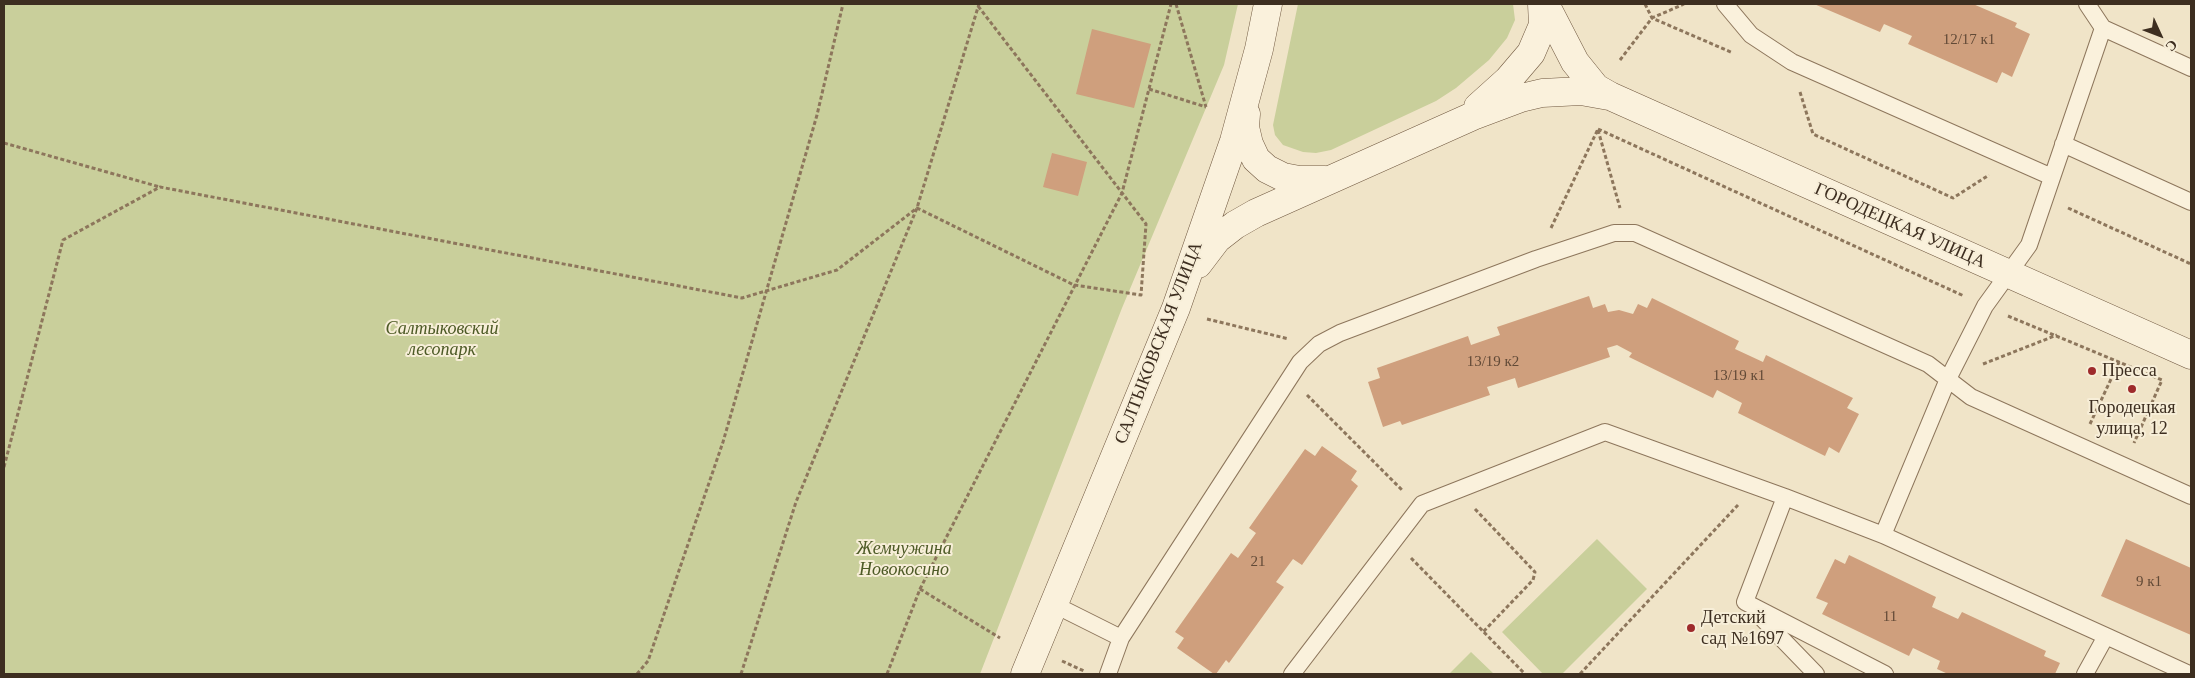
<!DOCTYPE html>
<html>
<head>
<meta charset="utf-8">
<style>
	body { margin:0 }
	#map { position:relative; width:2195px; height:678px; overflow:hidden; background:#f0e4c8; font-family:Georgia,serif }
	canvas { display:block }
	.frame { position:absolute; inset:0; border:5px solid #3d2e20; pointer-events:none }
	.north { position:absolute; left:2135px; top:10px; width:50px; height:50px; -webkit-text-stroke:4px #f7eed8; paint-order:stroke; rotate:133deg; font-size:14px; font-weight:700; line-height:20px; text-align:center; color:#3d2e20 }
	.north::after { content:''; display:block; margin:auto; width:18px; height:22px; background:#3d2e20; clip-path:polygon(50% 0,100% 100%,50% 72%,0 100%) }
</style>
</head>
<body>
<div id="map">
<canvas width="2195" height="678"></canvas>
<div class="frame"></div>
<div class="north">С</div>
</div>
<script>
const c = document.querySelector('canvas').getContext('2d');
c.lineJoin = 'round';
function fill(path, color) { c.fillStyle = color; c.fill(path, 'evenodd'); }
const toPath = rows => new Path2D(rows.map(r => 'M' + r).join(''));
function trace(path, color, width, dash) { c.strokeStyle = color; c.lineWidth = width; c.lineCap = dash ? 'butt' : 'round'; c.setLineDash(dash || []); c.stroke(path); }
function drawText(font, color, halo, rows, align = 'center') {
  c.font = font + ' Georgia,serif'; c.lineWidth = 4; c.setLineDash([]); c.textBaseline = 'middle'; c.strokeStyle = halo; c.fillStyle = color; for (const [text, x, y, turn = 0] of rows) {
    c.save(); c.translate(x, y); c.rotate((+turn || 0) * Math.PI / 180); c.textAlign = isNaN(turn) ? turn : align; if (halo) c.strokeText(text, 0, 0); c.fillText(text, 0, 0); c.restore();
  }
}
const green = toPath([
	[4,4,1238,4,1224,65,1122,308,980,674,4,674],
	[1298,4,1513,4,1515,20,1507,38,1489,60,1456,88,1436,101,1331,150,1316,153,1303,152,1283,145,1275,135,1273,125],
	[1597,539,1647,589,1562,674,1543,674,1502,632],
	[1471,652,1494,674,1449,674]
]);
const building = toPath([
	[1814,4,1973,4,2017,23,2015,27,2030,34,2012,77,2002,72,1997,83,1908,44,1912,36,1884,24,1880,32],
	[1092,29,1151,44,1134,108,1076,94],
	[1052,153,1087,162,1078,196,1043,187],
	[1589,296,1593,308,1605,304,1608,312,1619,310,1633,314,1638,304,1647,308,1652,298,1739,341,1735,349,1763,362,1766,355,1853,398,1847,408,1859,414,1839,453,1829,447,1825,456,1738,413,1742,403,1717,390,1713,398,1629,357,1632,353,1617,345,1607,348,1610,357,1518,388,1515,378,1487,387,1490,395,1402,425,1400,421,1383,427,1368,382,1380,378,1377,368,1468,336,1471,345,1500,335,1497,327],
	[1322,446,1357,471,1351,480,1358,486,1302,565,1293,559,1276,582,1284,587,1229,663,1226,660,1216,674,1214,674,1177,648,1184,638,1175,632,1231,553,1238,558,1256,533,1249,528,1305,449,1315,456],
	[2126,539,2191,568,2191,635,2101,596],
	[1849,555,1936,597,1932,607,1958,619,1962,612,2046,651,2044,656,2060,663,2055,674,1948,674,1937,669,1940,661,1913,648,1909,656,1822,614,1828,603,1816,598,1835,559,1845,564]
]);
const path = toPath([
	[1176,4,1206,107],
	[1645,4,1652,18,1733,53],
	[1620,60,1652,18,1684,4],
	[1149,89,1206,107],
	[1800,92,1813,134,1953,198,1989,175],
	[1598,129,1964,296],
	[1598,130,1620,208],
	[4,143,160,187],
	[2068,208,2191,264],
	[1551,228,1598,129],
	[2008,316,2162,380,2134,443],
	[1207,319,1289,339],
	[1983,364,2057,335],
	[1307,395,1403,491],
	[2090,424,2119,362],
	[4,467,63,240,160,187,742,298,837,270,917,208,1074,285,1141,295,1146,224,978,6],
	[1475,509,1535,572,1533,580,1483,632],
	[1411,558,1525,674],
	[920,589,1000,638],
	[1062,661,1084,671],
	[637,674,648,661,723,442,817,115,843,4],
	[741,674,796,502,917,208,979,4],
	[887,674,920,589,1122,193,1171,4],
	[1580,674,1738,505]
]);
const lane = toPath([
	[1725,4,1751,35,1792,62,2052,177],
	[2087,4,2103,28,2191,68],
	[2063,144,2191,202],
	[1785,497,1745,602,1885,674],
	[1883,535,1948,379,1985,306,2029,245,2103,28],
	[1053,604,1121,638],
	[1755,611,1816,674],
	[2106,636,2189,674],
	[1108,674,1121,638,1300,362,1319,344,1340,333,1536,259,1614,233,1635,233,1928,364,1971,397,2191,496],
	[1292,674,1422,504,1605,432,1785,497,1883,535,2106,636,2085,674]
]);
const secondary = toPath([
	[1545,4,1575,62,1596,88,1610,96,2191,355],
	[1478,107,1508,80,1531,53,1543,25,1542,4],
	[1246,114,1245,127,1249,144,1256,159,1267,169,1283,177,1299,180,1325,180],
	[1198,264,1217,239,1235,225,1256,213,1473,116,1521,98,1542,93,1581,91,1609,96],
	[1025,674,1176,308,1234,141,1259,49,1268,4]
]);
const markers = [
	[2092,371,5,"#9e2a2b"],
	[2132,389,5,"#9e2a2b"],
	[1691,628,5,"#9e2a2b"]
];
const numberNames = [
	["12/17 к1",1969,40],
	["13/19 к2",1493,362],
	["13/19 к1",1739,376],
	["21",1258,562],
	["9 к1",2149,582],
	["11",1890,617]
];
const streetNames = [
	["ГОРОДЕЦКАЯ УЛИЦА",1900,226,24],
	["САЛТЫКОВСКАЯ УЛИЦА",1159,343,-69]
];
const parkNames = [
	["Салтыковский",442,329],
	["лесопарк",442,350],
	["Жемчужина",904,549],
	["Новокосино",904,570]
];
const poiNames = [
	["Пресса",2102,371],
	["Городецкая",2132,408,"center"],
	["улица, 12",2132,429,"center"],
	["Детский",1701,618],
	["сад №1697",1701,639]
];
fill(green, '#c9cf9b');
fill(building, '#cf9f7d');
trace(lane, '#8d765c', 18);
trace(secondary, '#6f573f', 29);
trace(path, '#8d765c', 3, [4, 2.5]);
trace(lane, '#faf1dc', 16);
trace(secondary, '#faf1dc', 28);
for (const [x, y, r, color] of markers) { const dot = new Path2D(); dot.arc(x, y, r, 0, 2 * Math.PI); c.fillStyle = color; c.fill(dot); trace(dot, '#f7eed8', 2); }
drawText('15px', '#624a37', null, numberNames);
drawText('18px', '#3d2e20', '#f7eed8', streetNames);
drawText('italic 18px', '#4d5a26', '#f7eed8', parkNames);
drawText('18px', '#3d2e20', '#f7eed8', poiNames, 'left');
</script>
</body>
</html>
